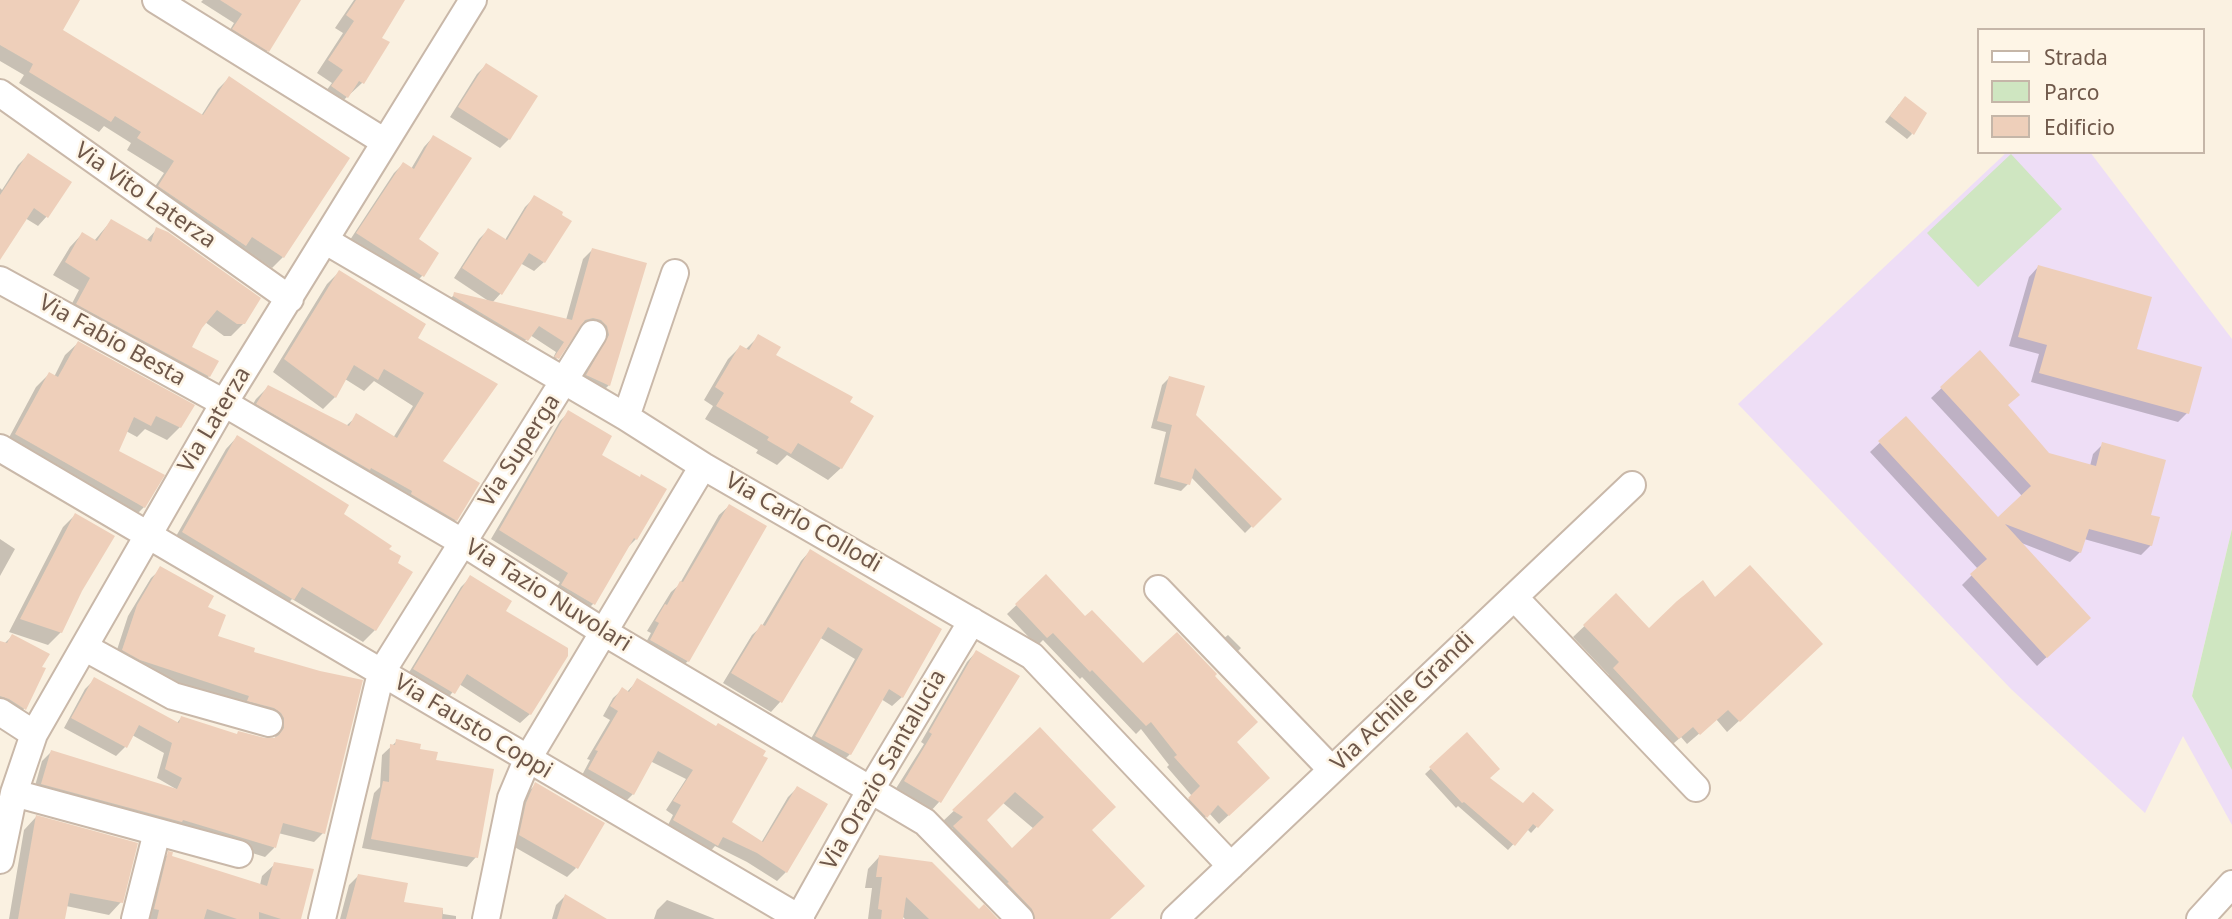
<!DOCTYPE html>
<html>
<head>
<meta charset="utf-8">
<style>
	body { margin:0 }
	#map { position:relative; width:2232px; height:919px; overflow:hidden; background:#faf1e1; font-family:"Noto Sans",sans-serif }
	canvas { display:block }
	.legend { position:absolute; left:1977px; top:28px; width:228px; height:126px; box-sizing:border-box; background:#fef5e6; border:2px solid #c5b6a8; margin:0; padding:9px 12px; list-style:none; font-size:21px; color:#6f584a }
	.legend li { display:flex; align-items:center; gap:14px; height:35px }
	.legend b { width:35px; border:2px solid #c5b6a8 }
</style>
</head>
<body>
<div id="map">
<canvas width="2232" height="919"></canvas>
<ul class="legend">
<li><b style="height:9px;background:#fff"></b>Strada</li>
<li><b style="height:19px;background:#cfe6c1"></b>Parco</li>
<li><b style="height:19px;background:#eecfba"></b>Edificio</li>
</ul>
</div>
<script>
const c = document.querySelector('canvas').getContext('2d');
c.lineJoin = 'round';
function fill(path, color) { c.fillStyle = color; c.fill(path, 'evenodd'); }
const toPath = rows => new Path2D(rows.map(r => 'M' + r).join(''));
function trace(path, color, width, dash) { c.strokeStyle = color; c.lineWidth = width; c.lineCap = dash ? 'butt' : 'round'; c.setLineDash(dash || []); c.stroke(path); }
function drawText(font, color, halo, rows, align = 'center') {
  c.font = font + ' "Noto Sans",sans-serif'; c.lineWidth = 5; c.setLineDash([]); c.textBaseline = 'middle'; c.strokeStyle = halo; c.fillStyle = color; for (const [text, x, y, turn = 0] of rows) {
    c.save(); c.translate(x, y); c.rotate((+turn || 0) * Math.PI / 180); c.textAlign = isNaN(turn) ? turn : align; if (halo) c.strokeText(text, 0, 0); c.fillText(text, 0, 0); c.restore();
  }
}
const education = toPath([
	[2007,152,2090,152,2232,339,2232,529,2192,696,2232,770,2232,825,2183,736,2145,813,2011,689,1738,404]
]);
const green = toPath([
	[2011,154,2062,209,1978,287,1927,233],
	[2232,529,2232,770,2192,696]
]);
const shadow = toPath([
	[0,0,78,0,61,30,201,116,218,89,229,78,348,158,283,257,272,268,242,248,234,256,148,197,164,173,127,150,131,143,104,126,99,132,19,83,24,75,0,61],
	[203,0,299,0,268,50,259,59,225,38,234,23,201,2],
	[354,0,403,0,379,38,362,83,334,109,320,99,332,83,317,73,343,33,335,28],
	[486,65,509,139,500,148,450,117,477,74],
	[1899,104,1912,134,1907,139,1885,122],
	[433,137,417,240,437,254,422,276,413,285,348,243,394,173,403,164,411,169,424,147],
	[28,155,47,216,38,226,25,218,0,253,0,188,2,190,18,165],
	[535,197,544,262,534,271,520,263,501,293,492,303,566,320,583,259,592,250,645,264,609,385,599,395,578,385,600,346,582,327,578,328,557,358,548,368,556,352,530,335,517,350,445,304,455,294,490,302,454,278,479,239,488,230,505,240,525,207],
	[111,221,146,241,157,229,244,323,231,336,224,336,205,322,190,347,217,361,209,376,196,389,65,317,79,290,53,275,70,247,82,234,94,241],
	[2038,267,2135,350,2187,413,2178,422,2031,382,2039,354,2009,346,2029,277],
	[339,272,415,338,441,462,456,520,444,532,246,416,256,399,268,387,346,426,357,416,393,438,413,406,374,381,364,391,345,379,335,397,323,409,273,372,327,284],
	[759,336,774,355,848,403,841,468,828,480,787,455,777,465,756,453,758,450,705,419,713,406,704,400,728,359,740,347,745,350],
	[78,343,180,427,167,440,145,429,137,437,126,431,116,451,144,507,131,520,4,447,36,387,49,374,54,377,65,355],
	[1980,352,2006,406,2048,455,2090,466,2093,454,2103,444,2149,516,2151,545,2141,555,2084,539,2080,552,2070,562,2019,542,2079,627,2037,666,1962,585,1978,569,1870,452,1905,419,1998,519,2022,496,1931,398],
	[1169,378,1194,415,1279,499,1245,533,1191,477,1188,484,1181,491,1154,484,1166,432,1151,428,1162,385],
	[568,413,600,455,639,479,665,490,636,539,627,548,593,604,585,612,553,594,560,582,491,539,560,421],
	[237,437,386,550,375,630,363,642,292,599,281,611,171,545,226,449],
	[729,506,688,661,678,670,642,650,651,633,647,631,671,592,679,585,719,515],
	[75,515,80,590,61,632,48,645,9,632,63,527],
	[0,539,15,549,0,576],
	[810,551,902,697,892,706,881,699,850,754,840,764,807,746,855,659,819,637,780,702,771,712,723,683,752,635,762,626,801,561],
	[161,569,205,608,216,637,251,653,320,673,323,833,314,842,278,833,274,848,265,857,173,828,33,793,42,761,51,752,176,790,176,789,157,778,164,753,132,735,125,747,116,756,64,728,85,689,94,680,176,724,181,718,236,735,265,740,275,739,276,728,131,668,114,659,128,616,151,578],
	[471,577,503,612,530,714,520,723,459,684,444,703,405,679,461,587],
	[1046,577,1085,619,1143,666,1212,676,1234,742,1259,787,1219,824,1209,813,1197,826,1180,808,1192,796,1167,767,1169,765,1141,729,1136,734,1082,677,1080,679,1043,640,1037,646,1007,614],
	[1616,596,1649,630,1715,600,1810,655,1727,732,1716,719,1687,744,1681,737,1667,749,1603,680,1609,675,1573,637],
	[1228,635,1241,648,1236,653,1223,639],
	[12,636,24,709,12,721,0,714,0,642,4,644],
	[976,652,1017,677,939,802,930,812,895,790,924,744,921,742,967,662],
	[637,681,730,822,761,843,788,797,797,788,786,872,777,881,747,862,715,846,708,854,666,829,673,815,666,810,686,779,650,761,633,794,624,803,580,779,590,760,587,759,610,720,603,716,613,698,622,690,627,692],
	[1040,730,1090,831,1108,919,1020,919,943,839,953,829,942,822],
	[1002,802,1034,829,1012,851,985,820],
	[1467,735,1488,779,1523,805,1552,810,1531,833,1527,829,1508,850,1458,806,1456,808,1425,774],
	[397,741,434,761,476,857,467,867,362,848,374,793,380,787,382,755],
	[536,784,576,868,567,877,511,845,517,814,526,794],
	[36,817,121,902,109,915,66,906,64,919,9,919,24,830],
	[169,853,169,857,260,885,262,876,275,864,300,919,143,919,156,866],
	[879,857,979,911,997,919,905,919,902,916,902,919,868,919,872,888,865,888,868,869],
	[358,876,402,903,443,910,443,914,456,916,456,919,340,919,349,885],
	[565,896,603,919,552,919,556,905],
	[667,900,715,919,654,919,657,910]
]);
const building = toPath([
	[0,0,80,0,63,30,203,115,229,76,350,158,284,258,252,237,246,246,158,186,174,161,137,138,141,132,115,116,111,122,29,72,33,64,0,45],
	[220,0,301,0,269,52,232,29,242,14],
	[356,0,405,0,382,38,390,42,364,84,359,81,348,98,331,86,343,70,328,60,354,21,346,15],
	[486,63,538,96,510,140,458,107],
	[1905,96,1927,113,1914,135,1890,116],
	[433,135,472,158,419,239,439,253,424,277,356,233,403,162,414,169],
	[28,153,72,182,48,218,34,208,0,260,0,195],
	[534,195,563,212,562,215,572,221,545,263,529,253,502,295,462,268,488,228,507,240],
	[111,219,151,242,156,227,168,232,261,298,245,324,237,324,217,310,202,328,192,347,219,361,210,377,76,304,90,278,65,262,82,232,97,241],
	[592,248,647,263,610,386,586,375,609,335,607,326,601,320,593,318,585,320,559,359,554,357,564,342,539,326,528,341,453,296,454,292,572,320],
	[2038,265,2152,297,2137,349,2202,367,2189,414,2039,373,2047,345,2018,337],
	[339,270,426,324,418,338,498,384,443,461,480,483,457,521,411,494,412,491,371,468,370,470,256,404,268,385,349,426,356,413,397,438,424,393,384,369,378,380,354,365,336,398,284,359],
	[758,334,781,347,776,355,853,397,850,402,874,416,842,469,798,443,791,454,767,440,769,437,716,406,724,393,715,387,740,345,749,350],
	[78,341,195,405,181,428,156,416,151,426,134,417,119,451,165,475,145,508,15,434,49,372,58,377],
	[1980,350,2020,395,2008,405,2049,453,2096,466,2102,442,2166,460,2151,515,2160,517,2152,546,2089,529,2081,553,2005,524,2091,618,2047,658,1970,574,1987,559,1878,441,1906,416,1998,517,2031,486,1940,387],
	[1169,376,1205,386,1196,415,1282,499,1253,528,1195,468,1190,485,1160,477,1172,425,1157,421],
	[568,410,612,436,602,455,640,477,641,474,667,489,637,540,634,538,595,605,561,585,568,573,499,530],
	[237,435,349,505,344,514,392,546,389,549,401,556,398,563,413,572,376,631,302,587,294,600,182,532],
	[729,504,767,526,689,662,650,640,659,623,655,621,665,604,667,605,680,581,683,582],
	[75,513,115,536,82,591,62,633,20,619],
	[810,549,942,629,903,698,889,689,851,755,815,736,863,649,828,627,782,703,731,673,761,624,765,626],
	[1750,565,1823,644,1740,722,1728,710,1700,735,1693,727,1679,739,1613,668,1619,662,1583,625,1616,593,1649,628,1677,601,1703,580,1715,597],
	[160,566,214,596,208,607,226,615,218,636,255,648,254,652,320,671,363,680,325,834,283,823,276,848,183,820,182,822,41,784,51,750,177,789,182,778,165,769,172,743,139,725,127,748,71,718,94,677,179,723,181,716,237,734,238,731,265,738,274,738,279,735,284,728,284,718,281,713,274,708,247,701,249,696,140,660,122,650,137,605],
	[1046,574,1085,616,1092,610,1143,663,1177,632,1217,674,1215,676,1258,722,1237,742,1270,778,1229,816,1218,805,1207,818,1188,798,1200,786,1174,757,1177,755,1151,722,1146,726,1092,670,1090,672,1053,633,1047,638,1015,604],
	[470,575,512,601,506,611,568,648,568,656,531,715,467,674,455,694,413,669],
	[12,634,50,654,42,667,46,668,26,710,9,699,0,696,0,641,7,643],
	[976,650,1020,676,941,803,904,781,932,734,929,732],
	[637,678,716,726,718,723,766,751,763,756,768,758,732,822,763,842,797,786,828,804,787,873,757,853,723,837,718,846,673,820,681,805,673,801,693,770,658,751,634,795,588,769,598,751,595,750,618,711,610,706,622,687,629,692],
	[1040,727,1116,807,1092,830,1145,886,1110,919,1035,919,1032,909,1007,883,1009,882,953,826,963,817,952,810],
	[1015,792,1044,817,1012,848,987,820],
	[1467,732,1500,769,1490,778,1523,803,1533,792,1554,810,1538,828,1533,824,1515,846,1464,802,1462,803,1429,767],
	[396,739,421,744,420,749,438,752,436,760,494,769,478,858,371,839,383,781,389,782,390,744,395,745],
	[535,782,605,823,578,869,519,835,526,803],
	[36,815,138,843,123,903,70,893,65,919,18,919],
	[168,851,173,852,172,856,267,886,274,862,314,869,301,919,281,919,259,912,259,919,237,919,207,909,204,919,157,919,159,910,154,909],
	[879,855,932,862,979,909,984,904,998,919,929,919,906,897,903,919,881,919,882,910,878,909,882,877,876,877],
	[358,874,408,883,404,902,443,908,442,919,346,919],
	[565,894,607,919,557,919]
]);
const minor = toPath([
	[156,0,385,142],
	[0,93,290,299],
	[326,241,626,417,703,466,1032,656,1231,866],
	[0,280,224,403,462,542,602,631,925,822,1020,919],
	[626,417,675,273],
	[0,448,799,918],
	[1158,589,1332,770],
	[1514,597,1696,788],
	[84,647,173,696,269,723],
	[0,712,34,734],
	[14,793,239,854],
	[0,860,14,793,34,734,224,403,473,0],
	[135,919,157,832],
	[322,919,381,673,593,334],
	[486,919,511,798,527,760,703,466],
	[801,919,799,918,871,789,972,621],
	[1175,919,1632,485],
	[2200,919,2232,884]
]);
const streetNames = [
	["Via Vito Laterza",145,196,35],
	["Via Fabio Besta",112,341,29],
	["Via Laterza",215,420,-59],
	["Via Superga",520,451,-57],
	["Via Carlo Collodi",803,523,30],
	["Via Tazio Nuvolari",548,596,32],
	["Via Achille Grandi",1403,702,-44],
	["Via Fausto Coppi",473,727,31],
	["Via Orazio Santalucia",884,770,-60]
];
fill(education, '#eedef6');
fill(green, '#cfe6c1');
fill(shadow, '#0003');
fill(building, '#eecfba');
trace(minor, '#c9b8a9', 30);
trace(minor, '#fff', 26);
drawText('23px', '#6f584a', '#fef5e6', streetNames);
</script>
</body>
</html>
